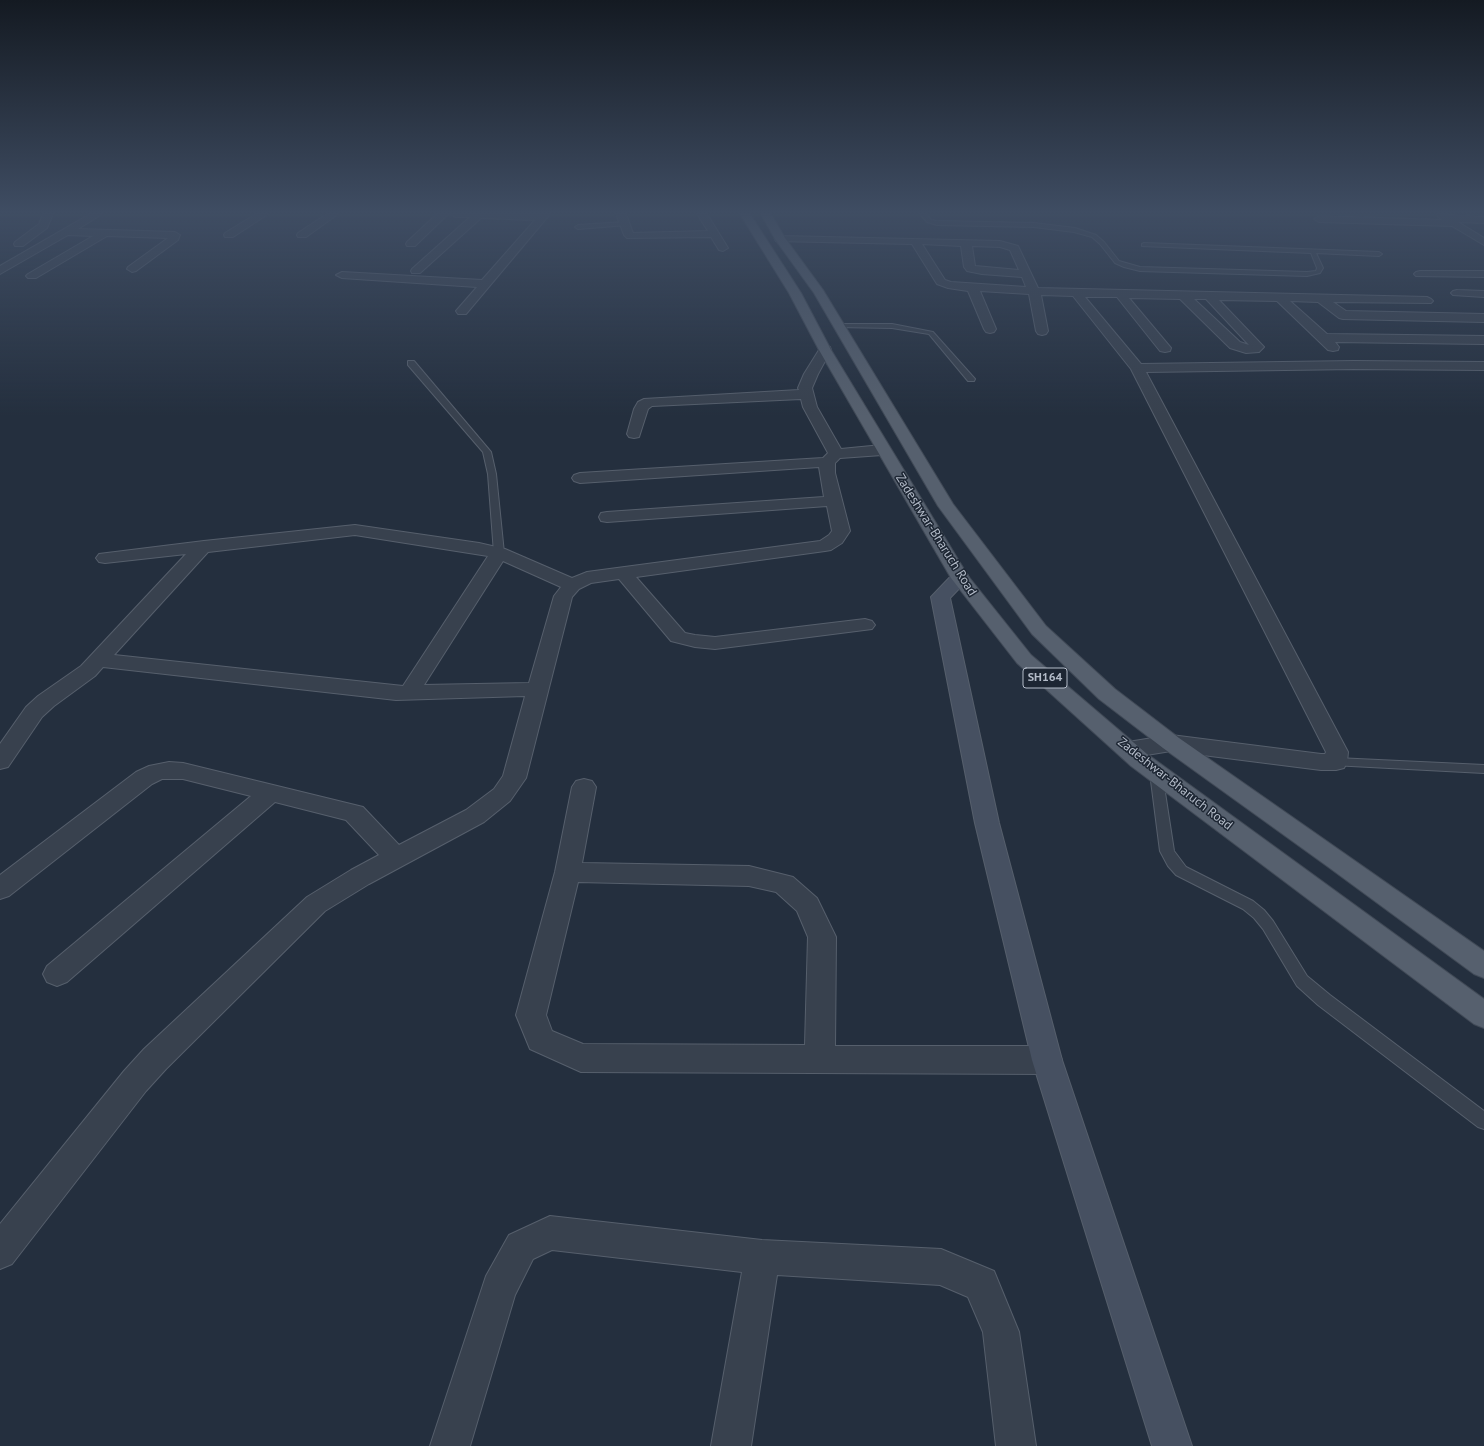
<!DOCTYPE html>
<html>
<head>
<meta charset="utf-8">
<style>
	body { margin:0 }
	canvas { display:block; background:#242f3e }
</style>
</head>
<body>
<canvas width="1484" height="1446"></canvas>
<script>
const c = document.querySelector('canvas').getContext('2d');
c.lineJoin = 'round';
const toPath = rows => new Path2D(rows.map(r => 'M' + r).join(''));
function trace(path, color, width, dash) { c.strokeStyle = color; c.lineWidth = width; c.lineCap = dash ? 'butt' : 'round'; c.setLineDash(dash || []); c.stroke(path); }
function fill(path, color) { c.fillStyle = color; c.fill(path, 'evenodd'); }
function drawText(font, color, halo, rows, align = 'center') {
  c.font = font + ' "PT Sans",sans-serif'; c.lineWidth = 3; c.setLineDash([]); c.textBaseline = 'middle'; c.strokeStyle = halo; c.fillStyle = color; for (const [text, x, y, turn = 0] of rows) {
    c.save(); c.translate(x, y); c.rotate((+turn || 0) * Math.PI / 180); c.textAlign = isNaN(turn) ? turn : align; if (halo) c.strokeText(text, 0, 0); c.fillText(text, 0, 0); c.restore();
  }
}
const lane = toPath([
	[920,214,926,214,931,220,937,221,1034,223,1075,228,1096,235,1104,242,1119,261,1140,267,1307,272,1316,271,1317,268,1311,253,1142,246,1142,244,1144,243,1379,252,1382,254,1379,256,1316,253,1323,268,1320,273,1307,276,1140,271,1124,267,1115,263,1100,244,1092,237,1074,232,1034,227,937,225,927,222,920,214],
	[625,222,628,224,627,225,578,229,575,227,578,225,625,222],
	[838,324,892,324,933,332,975,379,974,381,968,381,929,334,892,328,836,327,836,325,838,324],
	[408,361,414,361,491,452,496,474,504,553,502,555,496,555,494,553,488,474,483,452,408,365,408,361],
	[1336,758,1484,765,1484,773,1332,765,1330,762,1332,759,1336,758],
	[1156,769,1160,770,1162,773,1174,851,1186,867,1253,901,1264,910,1273,921,1307,976,1330,995,1484,1111,1484,1129,1478,1127,1318,1005,1297,986,1263,929,1254,918,1243,909,1176,875,1168,866,1160,851,1150,773,1152,770,1156,769]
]);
const street = toPath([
	[43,214,53,214,47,228,23,246,15,246,14,244,15,242,39,224,43,214],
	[90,214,102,214,78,229,175,232,180,235,178,240,136,271,132,272,127,269,128,267,168,238,107,236,36,278,28,278,26,276,28,274,93,236,68,235,0,274,0,266,90,214],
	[256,214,268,214,233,237,225,237,224,235,225,233,256,214],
	[327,214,338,214,306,237,298,237,297,235,298,233,327,214],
	[437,214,448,214,415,246,407,246,406,244,407,242,437,214],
	[450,214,550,214,466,314,458,314,456,311,477,287,342,278,336,275,342,272,482,280,535,220,481,218,420,273,412,273,411,271,412,269,470,217,455,217,450,214],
	[616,214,626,214,633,233,708,231,697,214,707,214,728,248,723,251,719,250,711,237,627,238,624,235,616,214],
	[1437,214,1484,217,1484,223,1458,222,1484,238,1484,245,1452,226,1319,222,1314,219,1319,216,1442,220,1438,217,1437,214],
	[780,236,1000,241,1018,246,1038,288,1427,297,1431,299,1433,301,1431,303,1333,302,1346,311,1484,314,1484,322,1343,319,1339,318,1318,302,1290,301,1327,334,1484,336,1484,344,1335,342,1339,347,1338,350,1333,351,1328,350,1277,301,1219,300,1264,347,1259,352,1246,353,1230,348,1180,299,1129,298,1171,348,1170,351,1165,352,1160,351,1117,297,1085,297,1141,364,1354,361,1484,362,1484,370,1354,369,1146,372,1348,752,1347,762,1344,768,1336,770,1321,770,1171,751,1128,758,1120,755,1117,750,1120,745,1128,742,1171,735,1321,754,1325,754,1326,752,1131,369,1073,296,1041,295,1048,331,1046,334,1042,335,1038,334,1036,331,1029,294,980,291,996,329,994,332,990,333,986,332,984,329,968,291,948,288,937,284,912,244,776,241,775,239,776,237,780,236],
	[922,244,961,246,964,267,967,271,982,274,1022,277,1026,287,951,282,945,280,922,244],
	[972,246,1000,247,1010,250,1019,270,975,266,972,246],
	[1194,299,1206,299,1249,345,1240,342,1194,299],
	[1420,271,1484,271,1484,277,1416,276,1414,274,1416,272,1420,271],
	[1457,290,1484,291,1484,297,1453,295,1451,293,1453,291,1457,290],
	[825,346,830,347,831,350,818,374,812,388,817,407,841,449,882,445,887,447,890,450,887,453,882,455,840,458,835,463,835,473,850,531,842,543,831,550,825,551,636,577,685,633,695,635,715,637,865,619,872,621,875,625,872,629,715,649,695,647,671,641,619,579,591,583,579,589,572,597,569,609,526,778,510,801,484,822,369,884,325,911,166,1069,146,1091,12,1264,0,1269,0,1224,124,1071,144,1049,307,897,351,870,379,855,346,820,275,802,67,982,57,986,47,982,43,974,47,966,251,796,183,779,162,779,152,784,9,896,0,899,0,875,136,772,149,766,169,762,183,763,363,807,399,845,466,810,494,789,503,776,525,696,396,700,103,667,95,676,54,706,42,717,8,767,0,769,0,744,26,707,38,696,81,666,186,554,105,563,99,562,96,558,99,554,204,541,355,525,479,543,505,549,572,578,587,572,820,541,829,535,832,531,827,506,607,522,601,521,599,517,601,513,607,512,824,497,819,467,580,483,574,481,572,478,574,475,580,473,823,458,828,453,803,407,801,399,652,406,648,409,639,437,634,438,629,437,627,434,634,409,638,402,644,399,799,390,798,388,804,374,819,350,820,347,825,346],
	[355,535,488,556,403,686,114,655,208,552,355,535],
	[503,561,561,587,554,596,529,683,424,685,503,561],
	[584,779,592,781,596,787,582,863,749,866,793,877,817,898,836,937,835,1046,1047,1046,1058,1050,1062,1060,1058,1070,1047,1074,581,1072,530,1049,516,1015,555,872,572,787,576,781,584,779],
	[578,882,749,886,776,892,797,911,808,937,805,1045,583,1044,552,1031,546,1015,578,882],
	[550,1216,762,1240,941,1249,994,1271,1019,1332,1036,1446,996,1446,983,1332,968,1297,940,1285,777,1275,751,1446,711,1446,742,1272,552,1250,533,1259,515,1295,470,1446,430,1446,486,1276,509,1235,550,1216]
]);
const secondary = toPath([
	[960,572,967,574,969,578,950,598,999,823,1062,1060,1192,1446,1152,1446,1032,1060,975,823,931,597,953,574,960,572]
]);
const primary = toPath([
	[740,214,750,214,801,293,831,350,968,576,1031,655,1147,754,1484,999,1484,1028,1474,1024,1131,766,1017,663,951,578,819,350,789,293,740,214],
	[761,214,771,214,785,238,823,290,953,504,1046,626,1115,689,1179,738,1484,951,1484,978,1474,974,1327,866,1163,748,1099,699,1032,634,938,506,814,293,775,239,761,214]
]);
const shields = [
	[1045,678,44]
];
const shieldNames = [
	["SH164",1045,678]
];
const streetNames = [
	["Zadeshwar-Bharuch Road",936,535,58],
	["Zadeshwar-Bharuch Road",1175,784,38]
];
trace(lane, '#565f6c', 2);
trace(street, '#565f6c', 2);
trace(secondary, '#565f6c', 2);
trace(primary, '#414a57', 2);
fill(lane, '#38414e');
fill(street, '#38414e');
fill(secondary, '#465061');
fill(primary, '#56606e');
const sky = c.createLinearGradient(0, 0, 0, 416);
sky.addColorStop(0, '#141a22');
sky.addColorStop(0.51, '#3f4d63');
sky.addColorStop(1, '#3f4d6300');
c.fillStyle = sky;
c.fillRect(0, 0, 1484, 416);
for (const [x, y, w] of shields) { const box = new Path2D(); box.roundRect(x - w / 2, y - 10, w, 20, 3); c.fillStyle = '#1d2633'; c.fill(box); trace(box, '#b4bcc9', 1); }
drawText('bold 12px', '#b4bcc9', null, shieldNames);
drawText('13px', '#b4bcc9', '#1d2633', streetNames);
</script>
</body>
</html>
